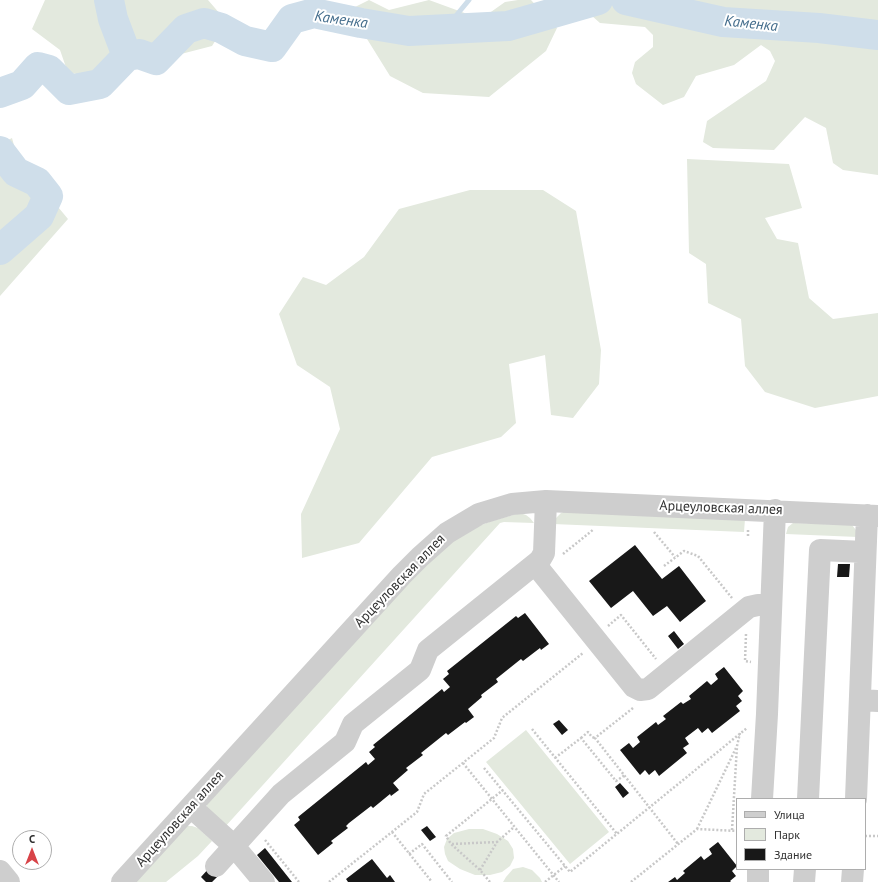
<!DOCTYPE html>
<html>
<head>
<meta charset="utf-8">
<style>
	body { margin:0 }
	#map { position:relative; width:878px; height:882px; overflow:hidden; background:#fff; font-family:"PT Sans",sans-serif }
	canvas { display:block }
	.legend { position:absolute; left:736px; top:798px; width:130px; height:72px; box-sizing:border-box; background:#fff; border:1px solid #adadad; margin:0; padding:5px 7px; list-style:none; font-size:12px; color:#313131 }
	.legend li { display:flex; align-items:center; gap:8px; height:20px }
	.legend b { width:20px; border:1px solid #adadad }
	.north { position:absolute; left:12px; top:830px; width:40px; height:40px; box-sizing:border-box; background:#fff; border:1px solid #adadad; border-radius:50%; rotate:0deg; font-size:11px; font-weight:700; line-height:16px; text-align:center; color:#313131 }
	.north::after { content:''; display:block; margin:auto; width:14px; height:18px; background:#d84348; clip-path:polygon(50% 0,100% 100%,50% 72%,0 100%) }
</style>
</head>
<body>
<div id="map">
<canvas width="878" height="882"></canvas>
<ul class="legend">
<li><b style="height:5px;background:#cecece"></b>Улица</li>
<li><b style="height:11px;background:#e3e9de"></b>Парк</li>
<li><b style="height:11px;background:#181818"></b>Здание</li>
</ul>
<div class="north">С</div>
</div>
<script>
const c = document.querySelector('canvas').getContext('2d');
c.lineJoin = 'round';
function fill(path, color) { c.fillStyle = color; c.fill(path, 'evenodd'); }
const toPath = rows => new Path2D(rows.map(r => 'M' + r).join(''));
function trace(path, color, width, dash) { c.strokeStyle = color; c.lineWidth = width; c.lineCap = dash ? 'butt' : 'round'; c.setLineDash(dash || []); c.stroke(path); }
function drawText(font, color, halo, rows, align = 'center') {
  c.font = font + ' "PT Sans",sans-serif'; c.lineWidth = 4; c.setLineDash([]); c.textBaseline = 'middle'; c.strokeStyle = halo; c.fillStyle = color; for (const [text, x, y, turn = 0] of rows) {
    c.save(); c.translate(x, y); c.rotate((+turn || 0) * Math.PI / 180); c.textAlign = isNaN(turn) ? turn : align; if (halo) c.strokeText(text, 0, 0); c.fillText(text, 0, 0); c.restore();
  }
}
const green = toPath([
	[45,0,208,0,227,22,212,46,96,76,68,73,60,50,32,29],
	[369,0,389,10,429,0,481,19,505,2,518,0,531,0,557,28,546,51,489,97,423,93,390,76,349,10],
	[583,0,878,0,878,175,843,170,833,163,826,128,805,117,774,150,713,148,703,142,707,121,766,81,775,61,770,51,761,45,734,65,696,76,684,97,663,105,636,84,632,73,635,62,653,47,653,35,645,27,600,23,584,9],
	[12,138,21,171,44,190,68,219,0,296,0,144],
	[687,159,789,164,802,208,765,218,777,239,798,243,809,298,833,319,878,313,878,396,815,408,765,392,745,366,741,319,708,303,706,264,689,253],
	[470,190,543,190,576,211,601,350,599,384,573,418,551,415,545,355,509,364,516,423,501,437,432,457,359,543,302,558,301,514,340,429,330,387,297,365,279,314,303,277,326,285,364,257,399,209],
	[567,511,745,519,744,532,553,524,556,518,561,513],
	[520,513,526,515,530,518,534,523,504,522,500,523,224,828,207,810,207,804,432,556,470,529,492,521],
	[793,523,852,525,856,530,858,537,786,534,788,527],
	[526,730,609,832,570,864,486,762],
	[186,826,192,826,198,828,212,841,198,856,166,882,131,882],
	[469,829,483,829,497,834,508,841,513,849,514,858,510,866,502,872,490,875,475,875,460,869,448,861,445,854,444,847,447,839,454,833],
	[523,867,532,870,540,878,542,882,503,882,506,877,513,869]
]);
const stream = toPath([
	[445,29,469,0]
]);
const river = toPath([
	[109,0,113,19,127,56],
	[626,0,723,22,819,28,878,35],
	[0,93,22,85,38,67,49,70,69,90,100,84,127,56,139,54,156,60,186,29,204,23,221,28,245,41,272,47,292,19,314,13,361,23,409,31,508,26,598,0],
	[0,151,16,172,37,182,48,196,39,216,0,250]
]);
const building = toPath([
	[635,545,662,579,679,566,706,601,680,622,667,606,653,616,633,591,611,608,589,581],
	[838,564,850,564,849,577,837,577],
	[525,613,549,644,541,650,540,648,523,661,521,659,496,679,498,682,481,695,482,697,468,709,474,717,466,723,465,722,448,735,446,733,421,753,423,755,406,768,408,770,393,783,399,790,391,796,390,794,373,808,371,806,349,823,346,826,348,828,331,841,333,843,318,855,294,825,300,820,298,817,366,762,368,765,375,759,369,752,375,747,373,745,442,689,444,692,450,687,443,679,449,674,447,671,516,616,518,618],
	[674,631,684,644,678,649,668,636],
	[724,667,743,691,738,696,742,701,736,706,740,711,712,733,708,728,702,733,698,728,685,738,689,744,683,748,687,753,659,776,655,770,649,775,645,770,640,775,620,750,629,743,633,748,640,742,637,737,656,722,658,725,666,719,663,716,681,702,683,704,691,699,689,696,707,681,711,685,718,679,715,674],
	[559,720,568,730,562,735,553,724],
	[620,783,629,793,623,798,615,787],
	[427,826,436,837,430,841,421,830],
	[718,842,737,866,732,871,736,876,730,881,731,882,668,882,675,877,677,880,685,873,683,871,701,856,704,860,712,854,709,849],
	[265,848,292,882,279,882,257,855],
	[372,859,387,878,390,875,395,882,348,882,346,879],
	[210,867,219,875,212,882,206,882,201,877]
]);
const path = toPath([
	[654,532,675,557],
	[748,536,748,528],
	[563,554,594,529],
	[664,566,684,551,698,556,732,598],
	[608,626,621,615,656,659],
	[746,634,745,661,751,662],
	[633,708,595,738,678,844],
	[532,729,617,834],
	[581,738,588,732,592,737,595,738],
	[555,758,581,738,616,781,625,775],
	[463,763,559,882],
	[484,768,570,872,747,728],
	[697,829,736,748],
	[732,830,737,746,740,733],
	[392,832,432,882],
	[865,836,878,836],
	[265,840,299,882],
	[452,844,497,842],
	[409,854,422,844,452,882],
	[480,870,497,842,514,827],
	[329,882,417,812,424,794,494,738,502,718,583,653],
	[490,882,480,870,451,844,446,836,503,790],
	[545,882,565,866],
	[631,882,697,829,737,831]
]);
const minor = toPath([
	[535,564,634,687,640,690,648,689,749,607,758,605,771,605],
	[860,700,878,701],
	[762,799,767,714,775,510],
	[808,799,820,550,865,552],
	[856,799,867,515],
	[191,807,234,846,264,882],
	[216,866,281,794,345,742,353,724,420,670,428,650,540,560,544,553,546,501],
	[0,871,9,882],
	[122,882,402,575,420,557,447,533,479,514,512,504,546,501,878,516],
	[758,882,758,869],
	[804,882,805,869],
	[852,882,853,869]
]);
const streetNames = [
	["Арцеуловская аллея",721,508,2],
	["Арцеуловская аллея",400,581,-46],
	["Арцеуловская аллея",180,819,-48]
];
const waterNames = [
	["Каменка",341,20,8],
	["Каменка",751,24,6]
];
fill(green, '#e3e9de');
trace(stream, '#cfdeea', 5);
trace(river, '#cfdeea', 30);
fill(building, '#181818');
trace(path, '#c8c8c8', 2.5, [2, 2]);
trace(minor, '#cecece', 22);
drawText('14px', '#313131', '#fff', streetNames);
drawText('italic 15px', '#456e8d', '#fff', waterNames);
</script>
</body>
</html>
